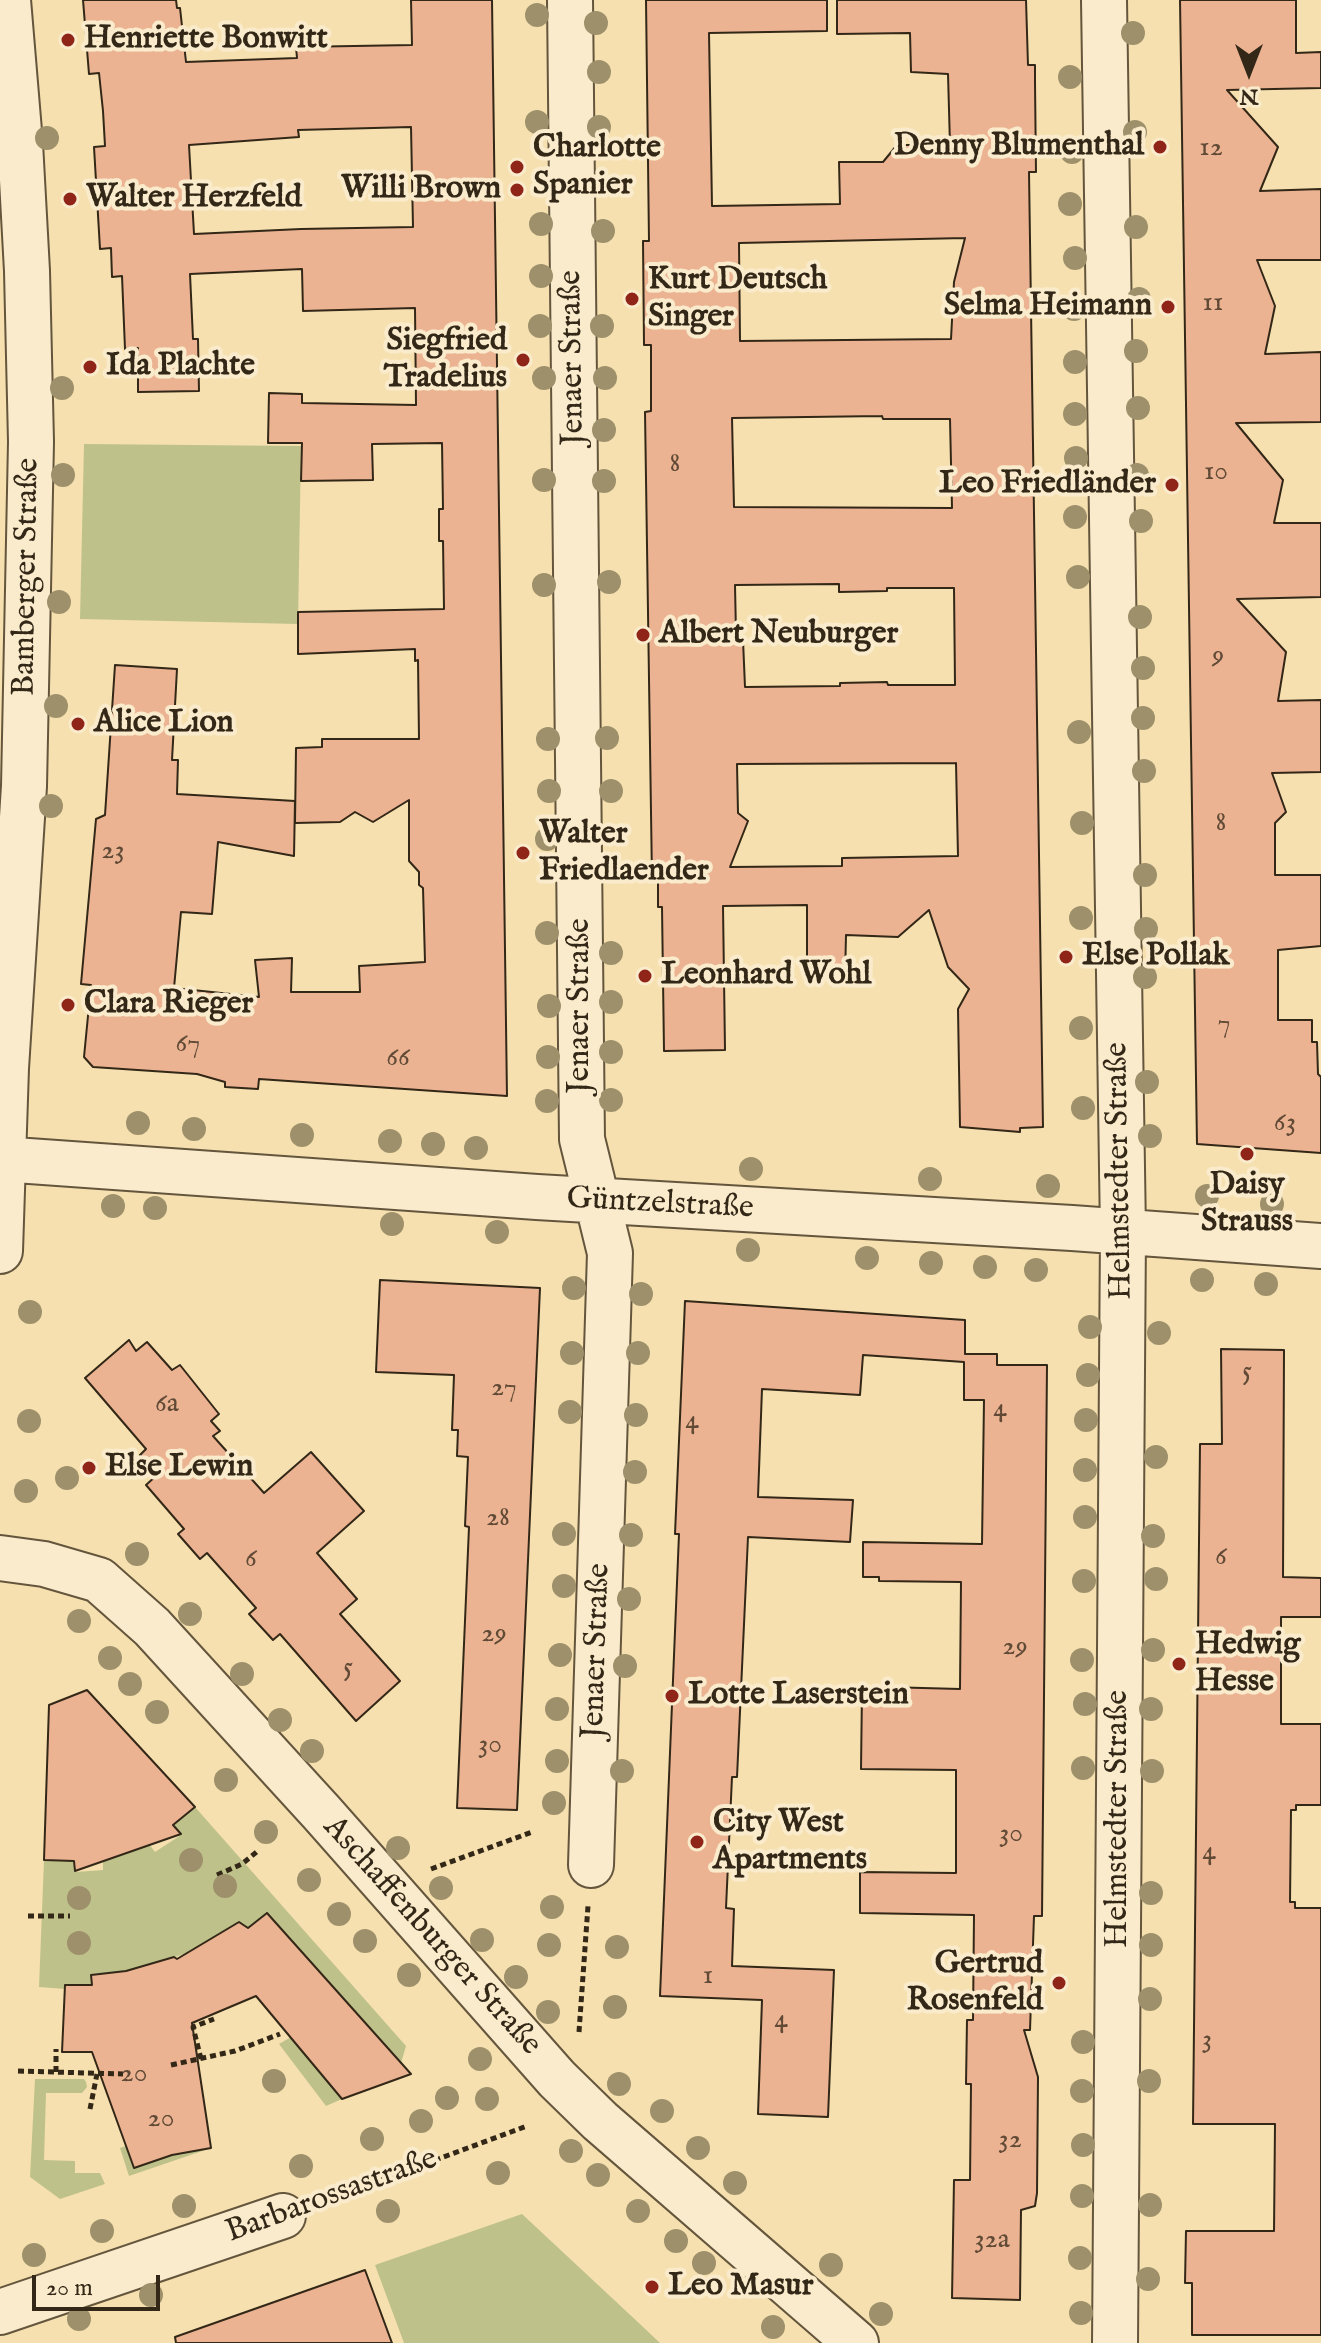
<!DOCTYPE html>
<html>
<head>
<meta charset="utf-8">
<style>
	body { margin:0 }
	#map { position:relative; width:1321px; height:2343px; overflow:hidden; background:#f6e0af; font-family:"IM FELL English",serif }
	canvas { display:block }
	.north { position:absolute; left:1209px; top:32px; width:80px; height:80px; -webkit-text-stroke:6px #f9ebcb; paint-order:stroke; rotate:180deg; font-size:22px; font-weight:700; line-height:32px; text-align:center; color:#332717 }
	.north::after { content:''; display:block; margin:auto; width:28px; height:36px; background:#332717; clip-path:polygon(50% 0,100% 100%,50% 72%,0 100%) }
	.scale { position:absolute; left:32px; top:2275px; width:128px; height:36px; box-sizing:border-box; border:4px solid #332717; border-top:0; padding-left:10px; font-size:24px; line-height:28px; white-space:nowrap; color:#332717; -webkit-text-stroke:6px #f9ebcb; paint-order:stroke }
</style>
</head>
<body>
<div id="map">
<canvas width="1321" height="2343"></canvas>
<div class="north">N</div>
<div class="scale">20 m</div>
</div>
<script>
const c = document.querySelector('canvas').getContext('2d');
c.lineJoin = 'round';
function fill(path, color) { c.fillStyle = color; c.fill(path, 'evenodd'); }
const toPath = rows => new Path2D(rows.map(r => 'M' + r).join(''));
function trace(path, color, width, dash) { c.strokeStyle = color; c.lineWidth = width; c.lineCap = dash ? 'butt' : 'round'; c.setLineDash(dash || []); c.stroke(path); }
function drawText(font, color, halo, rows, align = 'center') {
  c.font = font + ' "IM FELL English",serif'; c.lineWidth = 8; c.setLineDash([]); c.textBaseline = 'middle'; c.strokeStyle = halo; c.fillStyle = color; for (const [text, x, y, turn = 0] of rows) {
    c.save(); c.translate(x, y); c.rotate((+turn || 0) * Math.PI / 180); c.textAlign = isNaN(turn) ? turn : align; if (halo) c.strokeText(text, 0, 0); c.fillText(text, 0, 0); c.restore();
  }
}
const green = toPath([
	[84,444,301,446,298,624,80,619],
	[195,1807,406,2046,401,2063,267,1913,248,1928,239,1922,198,1949,175,1957,128,1971,92,1974,92,1985,66,1985,65,1989,39,1987,44,1860,74,1861,76,1872,103,1870,103,1860,149,1844,155,1852,181,1835,173,1825],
	[291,2037,342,2099,326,2106,279,2044],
	[35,2079,84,2079,86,2082,87,2087,82,2093,46,2093,44,2160,75,2161,75,2173,100,2173,105,2184,60,2199,30,2177],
	[126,2146,135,2168,172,2155,211,2148,129,2176,120,2148],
	[522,2214,641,2325,660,2343,404,2343,375,2265]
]);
const building = toPath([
	[83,0,176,0,177,8,180,8,186,62,297,58,296,47,412,45,411,0,492,0,507,1096,259,1079,258,1089,225,1087,225,1082,197,1074,93,1067,84,1057,91,985,81,984,96,819,105,815,115,665,177,669,172,760,178,760,177,794,295,801,294,856,218,842,212,914,181,912,174,988,259,997,255,960,292,958,291,992,360,992,359,966,425,962,423,888,419,885,419,872,409,861,409,800,373,822,355,812,340,822,295,823,296,748,322,747,322,739,419,739,418,660,415,661,415,649,298,654,298,612,444,609,443,541,439,541,439,509,443,509,442,443,372,444,373,480,301,481,302,443,268,443,269,393,302,394,302,403,416,405,415,308,303,311,302,269,190,274,193,339,198,339,199,391,138,392,138,348,125,349,122,276,112,277,111,248,100,249,94,147,105,146,103,111,99,73,89,74,83,0],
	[411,127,413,227,301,229,194,234,189,145,299,137,298,130,411,127],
	[646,0,827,0,827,31,709,33,712,206,840,204,839,162,883,162,897,145,950,145,948,74,911,72,910,33,837,34,837,0,1026,0,1028,65,1035,65,1035,82,1036,172,1029,172,1043,1127,1020,1128,1020,1132,960,1127,958,1009,969,989,948,967,929,910,898,937,846,935,845,978,807,976,807,905,723,906,725,1050,664,1051,662,907,658,907,658,879,652,879,645,412,651,411,651,345,644,345,643,241,649,241,646,0],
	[965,238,954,282,951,339,740,341,739,243,965,238],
	[882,416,883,419,950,419,952,508,734,507,732,418,882,416],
	[839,584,839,592,887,591,887,588,954,588,955,685,888,685,887,682,840,683,840,686,745,687,743,640,736,634,735,585,839,584],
	[956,763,958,856,842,858,842,866,730,867,748,821,738,813,737,764,956,763],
	[1180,0,1296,0,1296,53,1321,52,1321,88,1227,90,1278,147,1260,191,1321,189,1321,260,1257,260,1275,306,1265,354,1321,352,1321,422,1236,423,1283,480,1274,523,1321,523,1321,597,1237,599,1286,652,1278,701,1321,700,1321,772,1272,773,1286,812,1275,823,1275,875,1321,875,1321,946,1278,950,1278,1020,1312,1020,1312,1042,1317,1042,1318,1074,1321,1077,1321,1153,1197,1144,1180,0],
	[380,1280,540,1288,517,1810,457,1808,469,1527,465,1526,468,1457,457,1456,458,1430,452,1430,454,1375,376,1372,380,1280],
	[685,1301,965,1320,965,1354,997,1354,997,1365,1047,1365,1042,1916,1034,1916,1030,2030,1024,2030,1038,2077,1037,2193,1035,2206,1021,2210,1020,2300,952,2298,954,2180,970,2180,971,2084,966,2084,967,2020,973,2020,974,1915,860,1913,860,1872,956,1873,956,1770,861,1769,862,1690,885,1691,885,1687,960,1689,961,1582,879,1581,879,1577,863,1577,863,1542,982,1544,984,1400,964,1400,964,1362,863,1355,860,1395,762,1389,758,1497,853,1500,850,1542,748,1537,737,1777,732,1777,726,1908,734,1909,732,1966,834,1970,828,2117,758,2114,762,2000,660,1996,679,1534,675,1534,685,1301],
	[129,1340,136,1351,147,1342,172,1370,180,1365,219,1414,211,1421,220,1431,213,1436,264,1493,311,1452,364,1511,317,1553,357,1599,340,1614,400,1681,356,1721,280,1634,273,1640,249,1614,256,1608,207,1553,200,1559,178,1534,184,1529,146,1485,157,1475,140,1455,146,1449,85,1378,129,1340],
	[1221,1349,1284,1350,1283,1577,1321,1578,1321,1617,1281,1617,1281,1724,1321,1724,1321,1805,1296,1805,1296,1810,1291,1810,1290,1902,1295,1902,1295,1908,1321,1908,1321,2335,1192,2335,1192,2283,1185,2283,1186,2231,1274,2231,1275,2124,1193,2124,1200,1444,1222,1444,1221,1349],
	[87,1690,195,1807,173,1825,181,1834,75,1871,74,1861,44,1860,49,1705,87,1690],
	[267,1913,411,2074,342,2099,256,1996,192,2023,211,2148,172,2155,134,2168,92,2052,62,2052,65,1985,92,1985,91,1975,126,1971,174,1957,177,1959,239,1922,248,1928,267,1913],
	[365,2270,392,2343,176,2343,175,2337,365,2270]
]);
const path = toPath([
	[431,1869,532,1832],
	[217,1875,242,1864,259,1850],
	[28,1916,70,1916],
	[579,2032,588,1906],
	[201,2059,193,2027,214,2019],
	[171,2065,235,2051,280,2034],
	[18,2071,123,2074],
	[56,2072,56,2049],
	[90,2109,97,2074],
	[322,2202,527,2126]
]);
const minor = toPath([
	[570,0,582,1139,610,1253,591,1865],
	[1104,0,1123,1232,1115,2343],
	[0,1159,537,1197,1072,1228,1321,1246],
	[0,1251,6,1068,24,786,31,442,27,271,20,143,8,0],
	[0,1558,44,1564,99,1580,152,1627,322,1813,557,2079,600,2121,856,2343],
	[0,2312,283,2216]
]);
const trees = [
	[537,15],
	[596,23],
	[1133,33],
	[599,72],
	[1070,77],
	[537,122],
	[599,127],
	[1135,132],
	[47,138],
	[1072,152],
	[1070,204],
	[541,224],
	[1136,227],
	[603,231],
	[1075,258],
	[541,276],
	[1139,299],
	[1074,309],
	[540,326],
	[602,326],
	[1136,351],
	[1075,362],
	[544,378],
	[605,378],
	[62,388],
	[1138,408],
	[1075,414],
	[604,430],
	[1076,458],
	[63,475],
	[1137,475],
	[544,480],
	[604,481],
	[1075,517],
	[1141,521],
	[1078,577],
	[609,582],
	[544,585],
	[59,602],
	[1140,617],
	[1143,668],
	[56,706],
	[1143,718],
	[1079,732],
	[607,738],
	[548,739],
	[1144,771],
	[549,791],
	[611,791],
	[51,806],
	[1082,823],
	[547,839],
	[610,871],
	[1145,875],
	[1081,918],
	[1146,929],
	[547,933],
	[611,953],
	[1145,977],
	[611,1002],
	[549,1006],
	[1081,1028],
	[611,1052],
	[548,1057],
	[1147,1082],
	[611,1100],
	[547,1101],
	[1083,1108],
	[138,1123],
	[194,1129],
	[302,1135],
	[1150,1136],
	[390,1141],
	[433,1144],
	[476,1148],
	[751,1169],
	[930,1179],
	[1048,1186],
	[1207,1196],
	[1272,1204],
	[113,1206],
	[155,1208],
	[392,1224],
	[497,1232],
	[748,1250],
	[867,1258],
	[931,1263],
	[985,1267],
	[1036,1270],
	[1202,1280],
	[1266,1284],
	[574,1288],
	[641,1294],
	[30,1312],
	[1090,1327],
	[1159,1333],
	[572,1353],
	[638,1353],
	[1088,1375],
	[570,1412],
	[636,1415],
	[1086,1420],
	[29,1421],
	[1156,1457],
	[1085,1470],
	[635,1472],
	[67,1478],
	[26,1491],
	[1085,1517],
	[564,1534],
	[631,1535],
	[1153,1536],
	[137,1554],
	[1156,1579],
	[1084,1581],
	[564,1586],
	[629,1599],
	[190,1614],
	[79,1621],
	[1153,1650],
	[560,1655],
	[110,1658],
	[1082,1660],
	[625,1666],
	[242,1674],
	[130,1684],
	[1085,1704],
	[557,1709],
	[1151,1709],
	[157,1712],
	[280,1720],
	[312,1751],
	[557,1761],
	[1083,1768],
	[622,1771],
	[1152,1771],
	[226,1780],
	[554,1803],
	[266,1832],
	[398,1848],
	[191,1860],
	[309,1880],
	[225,1886],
	[441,1888],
	[1151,1893],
	[79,1898],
	[552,1907],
	[339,1914],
	[482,1940],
	[365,1941],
	[79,1943],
	[549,1945],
	[1151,1945],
	[617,1947],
	[409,1975],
	[516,1977],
	[1150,1999],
	[615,2007],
	[548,2012],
	[1083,2042],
	[480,2059],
	[274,2081],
	[1149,2081],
	[619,2084],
	[1082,2091],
	[447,2098],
	[487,2099],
	[662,2111],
	[421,2121],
	[372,2139],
	[1083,2145],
	[698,2148],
	[571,2151],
	[301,2166],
	[498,2173],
	[598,2175],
	[735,2183],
	[1082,2196],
	[1150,2205],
	[184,2206],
	[388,2211],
	[638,2211],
	[102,2231],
	[676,2241],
	[34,2255],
	[1080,2258],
	[704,2263],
	[831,2265],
	[1148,2279],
	[151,2295],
	[1081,2313],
	[881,2314],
	[79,2319],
	[773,2327]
];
const markers = [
	[68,40,8,"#8f2418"],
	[1160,147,8,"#8f2418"],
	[517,167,8,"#8f2418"],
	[517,190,8,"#8f2418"],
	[70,199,8,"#8f2418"],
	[632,299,8,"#8f2418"],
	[1168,307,8,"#8f2418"],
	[523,360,8,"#8f2418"],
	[90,367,8,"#8f2418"],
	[1172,485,8,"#8f2418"],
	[643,635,8,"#8f2418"],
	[78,724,8,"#8f2418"],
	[523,853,8,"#8f2418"],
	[1066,957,8,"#8f2418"],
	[645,976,8,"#8f2418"],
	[68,1005,8,"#8f2418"],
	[1247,1154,8,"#8f2418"],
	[89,1468,8,"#8f2418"],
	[1179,1664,8,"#8f2418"],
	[672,1696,8,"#8f2418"],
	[697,1842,8,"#8f2418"],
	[1059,1983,8,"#8f2418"],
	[652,2287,8,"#8f2418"]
];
const numberNames = [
	["12",1211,149],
	["11",1213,304],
	["8",675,465],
	["10",1216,473],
	["9",1218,657],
	["8",1221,824],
	["23",113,852],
	["7",1224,1025],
	["67",188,1045],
	["66",398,1059],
	["63",1285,1124],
	["5",1247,1373],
	["27",504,1389],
	["6a",167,1405],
	["4",1000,1410],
	["4",692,1422],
	["28",498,1519],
	["6",1221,1558],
	["6",251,1560],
	["29",494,1635],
	["29",1015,1648],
	["5",348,1669],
	["30",490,1746],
	["30",1011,1835],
	["4",1209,1853],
	["1",708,1977],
	["4",781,2021],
	["3",1207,2041],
	["20",134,2075],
	["20",161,2120],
	["32",1010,2141],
	["32a",992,2241]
];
const poiNames = [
	["Henriette Bonwitt",84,40],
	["Denny Blumenthal",1144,147,"right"],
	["Charlotte",533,149],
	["Spanier",533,186],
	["Willi Brown",501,190,"right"],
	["Walter Herzfeld",86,199],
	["Kurt Deutsch",648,281],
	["Singer",648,318],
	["Selma Heimann",1152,307,"right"],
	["Siegfried",507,342,"right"],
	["Tradelius",507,379,"right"],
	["Ida Plachte",106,367],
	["Leo Friedländer",1156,485,"right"],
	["Albert Neuburger",659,635],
	["Alice Lion",94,724],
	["Walter",539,835],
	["Friedlaender",539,872],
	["Else Pollak",1082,957],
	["Leonhard Wohl",661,976],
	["Clara Rieger",84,1005],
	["Daisy",1247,1186,"center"],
	["Strauss",1247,1223,"center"],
	["Else Lewin",105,1468],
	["Hedwig",1195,1646],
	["Hesse",1195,1683],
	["Lotte Laserstein",688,1696],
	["City West",713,1824],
	["Apartments",713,1861],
	["Gertrud",1043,1965,"right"],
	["Rosenfeld",1043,2002,"right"],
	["Leo Masur",668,2287]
];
const streetNames = [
	["Jenaer Straße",574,358,-91],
	["Bamberger Straße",28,577,-89],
	["Jenaer Straße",581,1006,-90],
	["Helmstedter Straße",1121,1171,-91],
	["Güntzelstraße",660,1205,3],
	["Jenaer Straße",598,1651,-88],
	["Helmstedter Straße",1119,1819,-90],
	["Aschaffenburger Straße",431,1937,48],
	["Barbarossastraße",332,2197,-20]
];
fill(green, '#bec28a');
fill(building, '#ebb392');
trace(building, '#332717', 2);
trace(minor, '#64553d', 48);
trace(path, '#332717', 5, [6, 4]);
trace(minor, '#f9ebcb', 44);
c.fillStyle = '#9e906b';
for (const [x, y] of trees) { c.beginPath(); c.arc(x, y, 12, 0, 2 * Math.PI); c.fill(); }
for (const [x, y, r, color] of markers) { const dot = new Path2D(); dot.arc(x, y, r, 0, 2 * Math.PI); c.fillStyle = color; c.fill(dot); trace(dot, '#f9ebcb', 3); }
drawText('28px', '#614a36', null, numberNames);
drawText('bold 32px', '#332717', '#f9ebcb', poiNames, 'left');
drawText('32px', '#332717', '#f9ebcb', streetNames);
</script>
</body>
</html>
